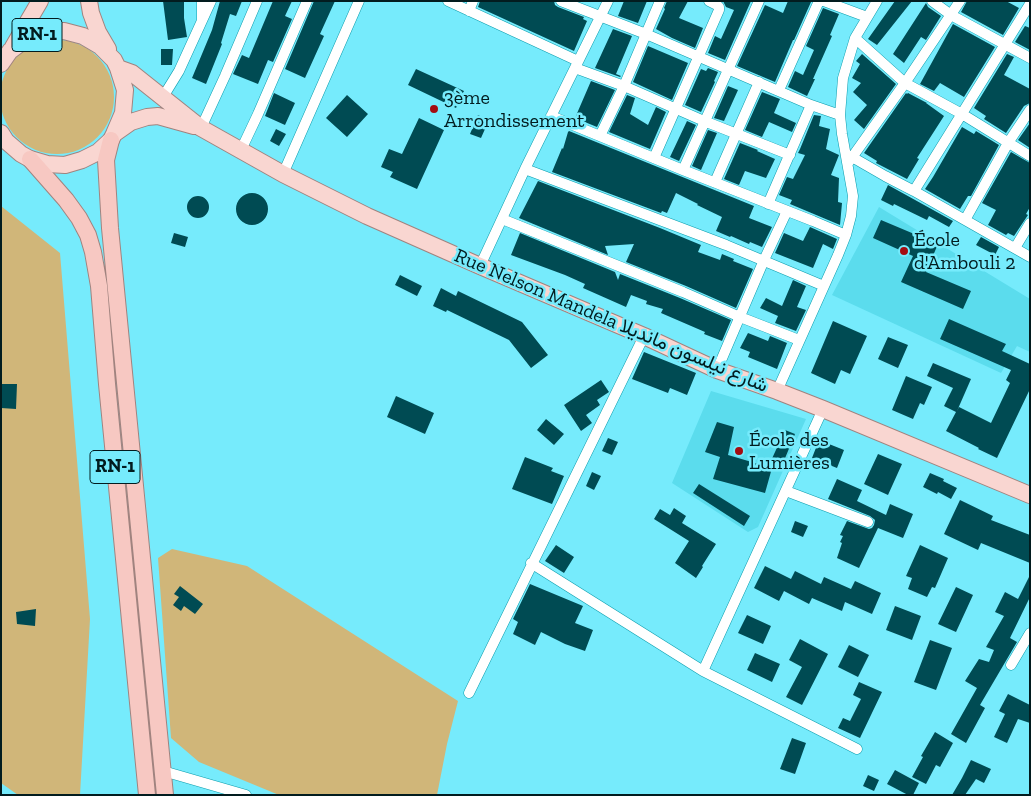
<!DOCTYPE html>
<html>
<head>
<meta charset="utf-8">
<style>
	body { margin:0 }
	#map { position:relative; width:1031px; height:796px; overflow:hidden; background:#76ebfc; font-family:"Zilla Slab",serif }
	canvas { display:block }
	.frame { position:absolute; inset:0; border:2px solid #021c1f; pointer-events:none }
</style>
</head>
<body>
<div id="map">
<canvas width="1031" height="796"></canvas>
<div class="frame"></div>
</div>
<script>
const c = document.querySelector('canvas').getContext('2d');
c.lineJoin = 'round';
function fill(path, color) { c.fillStyle = color; c.fill(path, 'evenodd'); }
const toPath = rows => new Path2D(rows.map(r => 'M' + r).join(''));
function trace(path, color, width, dash) { c.strokeStyle = color; c.lineWidth = width; c.lineCap = dash ? 'butt' : 'round'; c.setLineDash(dash || []); c.stroke(path); }
function drawText(font, color, halo, rows, align = 'center') {
  c.font = font + ' "Zilla Slab",Vazirmatn,serif'; c.lineWidth = 5; c.setLineDash([]); c.textBaseline = 'middle'; c.strokeStyle = halo; c.fillStyle = color; for (const [text, x, y, turn = 0] of rows) {
    c.save(); c.translate(x, y); c.rotate((+turn || 0) * Math.PI / 180); c.textAlign = isNaN(turn) ? turn : align; if (halo) c.strokeText(text, 0, 0); c.fillText(text, 0, 0); c.restore();
  }
}
const built = toPath([
	[879,207,1030,299,1030,352,1017,346,1001,373,832,295],
	[711,391,806,419,758,527,748,532,672,483]
]);
const green = toPath([
	'0 97a57 57 0 1 1 114 0a57 57 0 1 1-114 0Z',
	[1,206,60,253,90,619,80,795,18,795,1,783],
	[172,549,247,566,458,701,447,744,437,795,279,795,199,762,171,738,158,558]
]);
const building = toPath([
	[163,1,184,1,184,18,187,37,168,40],
	[220,1,242,1,236,16,230,14,221,43,222,44,206,84,192,78,212,30],
	[273,1,292,1,285,16,292,19,273,62,268,60,258,84,233,74,242,55,249,58],
	[314,1,335,1,320,34,324,36,305,78,285,69],
	[480,1,554,1,555,5,558,7,584,17,583,19,587,21,574,51,478,7],
	[624,1,647,1,638,23,618,16],
	[667,1,688,1,679,18,703,28,695,48,672,38,656,29,665,9,664,8],
	[723,1,751,1,725,60,708,53,715,36,721,39,734,10,726,7],
	[788,1,811,2,794,40,793,40,775,82,737,66,765,5,783,13],
	[895,1,912,1,877,45,868,39],
	[967,1,1006,1,1019,8,1003,35,961,12],
	[926,3,928,7,941,16,926,40,921,37,904,63,893,54],
	[823,8,839,14,830,35,832,36,813,79,815,79,807,96,788,87,795,71,803,75,814,50,806,46],
	[953,24,995,47,964,97,940,83,934,91,920,84],
	[1025,26,1030,28,1030,50,1015,42],
	[613,29,632,36,616,74,621,76,620,77,595,68],
	[648,46,688,63,672,100,633,82],
	[161,49,173,49,172,65,161,65],
	[862,54,896,84,864,129,854,120,867,105,853,92,861,83,852,78,860,64,856,61],
	[1007,54,1014,57,1004,75,1030,89,1030,103,1024,106,1006,133,984,119,986,116,974,108],
	[708,68,718,72,714,81,715,82,701,112,685,105,701,69,706,71],
	[416,69,464,91,456,108,408,85],
	[591,81,615,90,597,127,575,118],
	[728,86,738,90,724,121,714,118],
	[762,92,780,99,774,113,796,123,792,132,769,122,762,137,745,130],
	[274,93,295,103,285,125,265,116],
	[906,93,907,94,908,93,927,103,926,103,944,116,917,158,919,159,907,179,876,163,877,161,864,153],
	[347,95,368,114,347,137,326,118],
	[627,95,635,98,630,114,648,125,656,107,666,112,650,149,609,132],
	[478,115,489,120,481,138,470,134],
	[814,115,821,116,819,126,830,129,826,149,839,155,831,175,839,178,838,202,842,203,840,225,790,204,792,200,779,195,787,177,793,179,805,155,798,153,800,149],
	[419,118,444,130,417,189,390,177,393,172,381,167,389,149,402,154],
	[687,121,696,125,679,161,670,157],
	[1030,123,1030,148,1018,140],
	[962,127,974,134,976,131,999,145,971,196,968,196,960,209,925,189,933,177],
	[276,129,286,134,279,146,270,141],
	[708,130,717,133,701,170,692,166],
	[569,131,754,206,749,218,772,227,762,247,750,242,749,244,731,236,730,237,716,231,722,217,697,205,698,204,676,193,667,213,662,211,661,213,552,172,562,148,563,149,568,132],
	[740,143,758,150,757,151,775,159,766,178,745,171,739,185,724,179],
	[1011,152,1030,163,1030,207,1026,214,1028,215,1014,236,1008,233,1006,235,988,225,996,210,982,203],
	[538,181,660,228,701,245,698,252,720,260,722,254,734,259,733,261,753,269,736,308,686,286,626,262,634,244,605,246,608,255,519,218],
	[888,185,953,221,949,227,929,216,927,220,894,204,893,206,881,200],
	'236 209a16 16 0 1 1 32 0a16 16 0 1 1-32 0Z',
	'187 207a11 11 0 1 1 22 0a11 11 0 1 1-22 0Z',
	[881,220,938,244,926,272,971,291,963,309,901,282,913,256,873,238],
	[810,227,837,239,833,249,823,244,813,268,775,253,784,233,803,241],
	[174,233,188,237,185,247,171,243],
	[520,233,615,272,618,280,620,274,680,298,731,320,722,341,704,334,705,332,661,313,663,309,646,304,647,301,631,295,626,307,583,288,585,284,565,275,511,255],
	[981,237,999,247,995,255,976,245],
	[400,275,422,286,417,296,395,285],
	[793,280,806,286,797,307,806,310,796,331,775,323,778,316,760,308,766,298,782,306],
	[441,288,456,296,458,291,522,322,548,355,531,368,509,340,447,310,446,312,433,306],
	[949,319,1006,344,1002,351,1030,364,1030,389,997,458,978,449,979,448,946,431,956,412,944,406,953,388,927,376,933,363,971,379,957,411,959,407,991,423,1010,383,1006,380,1011,370,940,339],
	[833,321,867,336,850,374,841,370,835,384,811,373],
	[748,333,768,341,770,336,787,343,777,369,748,357,750,352,740,348],
	[888,337,908,345,898,368,878,359],
	[644,352,696,373,687,395,670,388,668,393,632,379],
	[906,376,932,387,924,405,920,403,913,419,892,410],
	[601,380,609,392,597,400,600,405,586,415,592,423,581,431,564,405],
	[1,384,17,384,16,409,1,408],
	[396,396,434,413,425,434,387,417],
	[546,419,564,434,554,445,537,430],
	[717,422,734,427,728,455,772,468,765,493,713,479,720,457,705,452],
	[785,430,795,434,781,468,770,463],
	[608,438,618,442,612,455,602,451],
	[819,440,844,450,837,468,812,458],
	[878,454,902,464,888,495,864,484],
	[525,457,553,468,551,471,564,476,552,504,512,489],
	[592,472,601,476,594,490,586,486],
	[930,473,944,479,943,481,957,488,951,499,938,492,937,494,923,487],
	[837,479,862,490,857,501,886,515,890,504,913,514,903,538,878,528,859,568,837,558,842,543,840,542,843,536,840,535,847,521,869,529,872,528,874,525,875,520,870,516,828,499],
	[699,484,750,516,744,526,693,493],
	[960,500,993,516,991,520,1030,535,1030,563,981,543,978,550,944,534],
	[674,508,686,516,682,523,716,544,702,566,703,567,696,578,675,563,689,541,654,519,660,509,670,515],
	[795,521,808,526,803,537,791,532],
	[556,545,574,557,564,573,545,561],
	[920,545,948,558,935,588,932,587,927,597,908,589,912,578,906,576],
	[765,566,791,579,795,571,821,584,824,577,851,589,855,581,881,593,872,614,845,602,842,611,812,598,809,604,784,591,779,601,754,588],
	[1030,575,1030,597,1010,638,1017,642,980,705,985,708,966,743,951,734,977,688,965,681,979,659,989,662,994,650,986,647,1004,616,995,612,1005,592,1018,599],
	[530,584,583,606,575,623,593,630,585,651,565,644,541,632,535,645,513,634,518,622,513,619],
	[180,586,203,604,195,614,184,606,181,611,173,605,179,597,174,594],
	[956,587,973,595,956,632,938,624],
	[895,606,921,616,912,640,886,630],
	[36,609,35,626,17,624,16,612],
	[747,615,771,626,763,644,738,633],
	[800,639,828,654,802,705,786,697,802,667,789,660],
	[930,640,952,648,936,690,914,682],
	[849,645,869,655,858,677,838,667],
	[755,653,780,664,772,682,747,670],
	[859,682,882,692,860,738,838,728,843,718,850,721,861,699,853,695],
	[1008,694,1030,705,1030,723,1018,719,1007,743,994,737,1005,714,999,711],
	[935,732,953,743,940,767,936,765,926,784,912,777,923,757,921,756],
	[792,738,806,743,795,774,780,769],
	[971,760,991,769,984,783,976,779,965,795,952,795,962,778],
	[895,770,919,783,913,795,908,795,887,784],
	[868,775,879,780,874,791,863,786]
]);
const minor = toPath([
	[202,1,202,19],
	[448,1,578,61],
	[561,1,646,34,811,105,840,115],
	[824,1,867,17],
	[932,1,951,15,1030,58],
	[469,11,473,1],
	[855,38,905,83,962,114,1030,156],
	[575,68,624,86,704,121,790,155],
	[779,90,819,1],
	[163,97,179,71,211,1],
	[551,116,683,170,813,221,846,235],
	[201,128,225,76,257,1],
	[600,136,624,86,660,1],
	[241,150,258,114,307,1],
	[852,157,885,176,914,191,1030,257],
	[654,158,719,10,719,7,717,5,709,1],
	[848,163,905,83,960,1],
	[525,169,726,245,824,286],
	[683,170,759,1],
	[283,174,359,1],
	[715,182,759,82],
	[914,191,1030,4],
	[768,204,811,105],
	[502,219,683,292,740,317,799,340],
	[965,220,1008,143,1030,110],
	[1015,248,1030,223],
	[480,266,525,169,608,1],
	[717,370,764,260,787,211],
	[777,391,838,255,846,235,851,216,853,196,842,134,840,115,843,78,855,38,877,1],
	[786,491,868,522],
	[531,563,703,671,857,749],
	[1011,665,1030,633],
	[703,671,823,409],
	[469,693,644,336],
	[163,771,246,795]
]);
const primary = toPath([
	[89,1,91,13,98,32,108,49],
	[13,47,40,1],
	[1,64,10,51,26,39,44,32,64,31,83,36,100,46,114,60,118,68,125,90,123,113,114,134,111,140,98,152,82,160,65,165,47,164,30,159,21,154,6,141,1,133],
	[118,68,132,73,201,128,283,174,367,216,480,266,644,336,717,370,777,391,823,409,1030,495],
	[114,134,131,122,147,117,158,116,194,126]
]);
const trunk = toPath([
	[111,140,106,160,110,228,165,795],
	[30,159,66,200,79,218,88,235,93,252,99,286,107,384,147,795]
]);
const markers = [
	[434,109,5,"#a40c11"],
	[904,251,5,"#a40c11"],
	[739,451,5,"#a40c11"]
];
const shields = [
	[37,35,50],
	[115,467,50]
];
const shieldNames = [
	["RN-1",37,35],
	["RN-1",115,467]
];
const poiNames = [
	["3ème",444,98],
	["Arrondissement",444,121],
	["École",914,240],
	["d'Ambouli 2",914,263],
	["École des",749,440],
	["Lumières",749,463]
];
const streetNames = [
	["Rue Nelson Mandela شارع نيلسون مانديلا",611,321,23]
];
fill(built, '#5bdced');
fill(green, '#d0b679');
fill(building, '#004b53');
trace(minor, '#0c9dad', 11);
trace(primary, '#a0837f', 18);
trace(trunk, '#a0837f', 18);
trace(minor, '#fff', 10);
trace(primary, '#f9d6d1', 16);
trace(trunk, '#f7c8c2', 16);
for (const [x, y, r, color] of markers) { const dot = new Path2D(); dot.arc(x, y, r, 0, 2 * Math.PI); c.fillStyle = color; c.fill(dot); trace(dot, '#76ebfc', 2); }
for (const [x, y, w] of shields) { const box = new Path2D(); box.roundRect(x - w / 2, y - 16.5, w, 33, 4); c.fillStyle = '#76ebfc'; c.fill(box); trace(box, '#021c1f', 1); }
drawText('bold 19px', '#021c1f', null, shieldNames);
drawText('20px', '#021c1f', '#76ebfc', poiNames, 'left');
drawText('20px', '#021c1f', '#76ebfc', streetNames);
</script>
</body>
</html>
